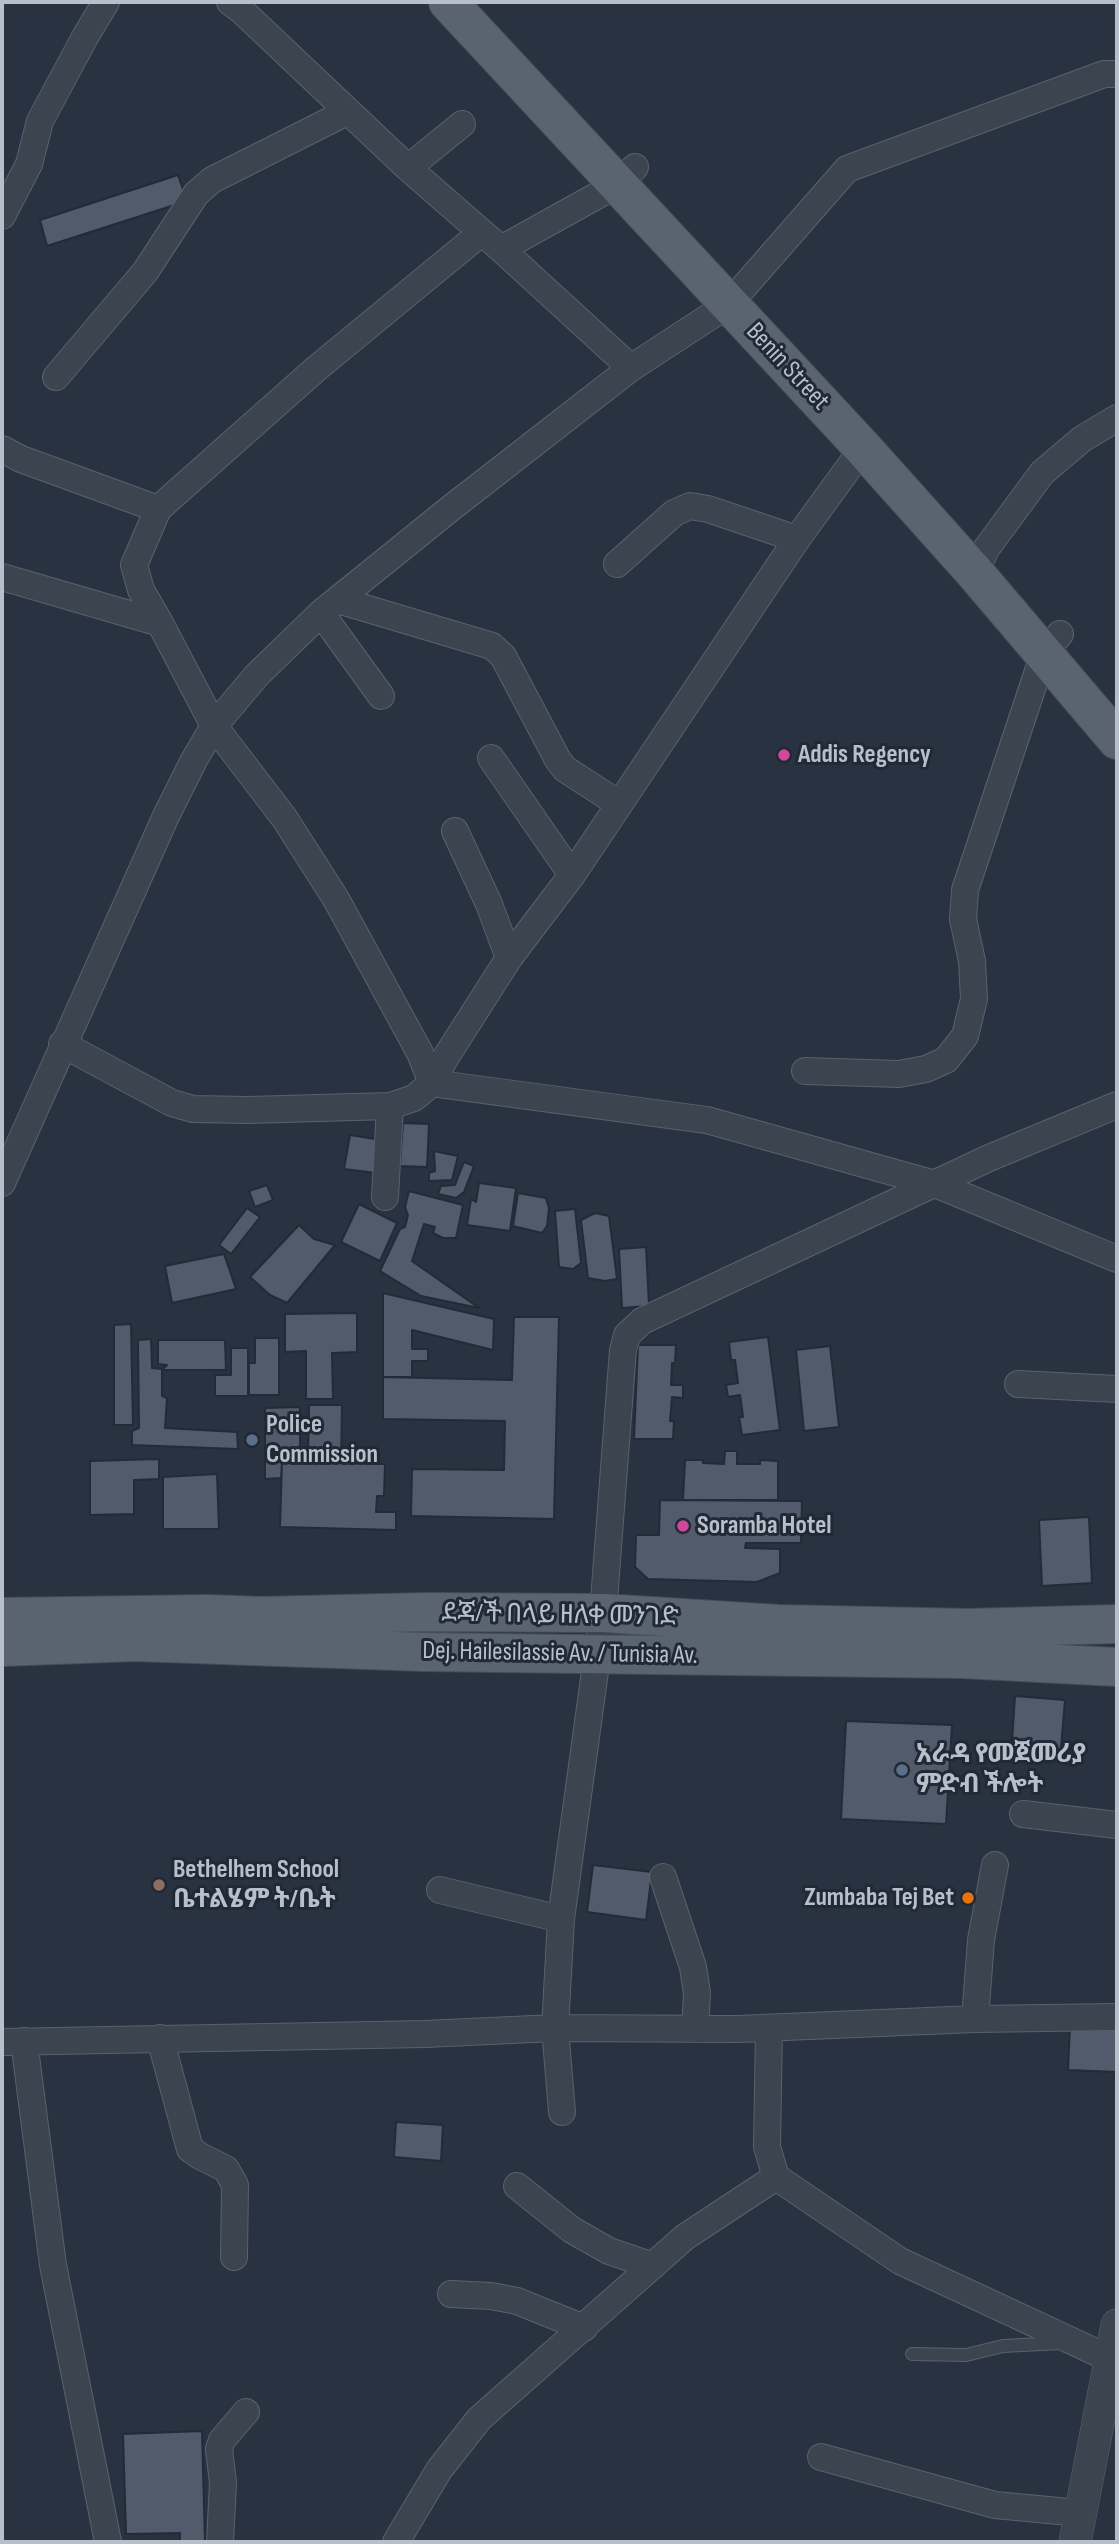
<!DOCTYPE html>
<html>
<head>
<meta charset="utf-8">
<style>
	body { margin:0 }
	#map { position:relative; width:1119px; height:2544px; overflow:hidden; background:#283240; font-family:"Sofia Sans Condensed",sans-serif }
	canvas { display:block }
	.frame { position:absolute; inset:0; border:4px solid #b8bfca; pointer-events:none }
</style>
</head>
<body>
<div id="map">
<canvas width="1119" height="2544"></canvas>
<div class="frame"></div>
</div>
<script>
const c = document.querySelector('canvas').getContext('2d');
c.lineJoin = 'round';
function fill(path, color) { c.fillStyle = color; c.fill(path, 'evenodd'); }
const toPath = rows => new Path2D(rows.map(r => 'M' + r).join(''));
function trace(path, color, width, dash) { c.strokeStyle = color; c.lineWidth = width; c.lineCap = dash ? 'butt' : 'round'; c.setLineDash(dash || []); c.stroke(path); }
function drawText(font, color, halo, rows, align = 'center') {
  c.font = font + ' "Sofia Sans Condensed","Noto Sans Ethiopic",sans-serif'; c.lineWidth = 6; c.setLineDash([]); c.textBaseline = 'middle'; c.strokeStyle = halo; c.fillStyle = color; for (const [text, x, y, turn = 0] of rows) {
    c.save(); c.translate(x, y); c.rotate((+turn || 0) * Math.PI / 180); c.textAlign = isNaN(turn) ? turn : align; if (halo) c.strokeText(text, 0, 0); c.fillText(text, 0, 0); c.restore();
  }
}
const building = toPath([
	[178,175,187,201,47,246,40,220,178,175],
	[403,1123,429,1124,427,1167,400,1166,403,1123],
	[350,1135,387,1141,384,1174,344,1169,350,1135],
	[434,1151,458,1156,452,1180,429,1181,429,1173,435,1171,434,1151],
	[464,1162,474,1166,464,1192,456,1198,438,1194,441,1186,455,1185,464,1162],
	[479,1183,516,1188,510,1231,467,1225,471,1199,476,1202,479,1183],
	[267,1185,273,1200,255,1207,249,1191,267,1185],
	[409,1191,463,1205,456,1238,443,1238,433,1233,435,1227,424,1224,412,1261,479,1308,421,1296,380,1271,400,1229,405,1227,408,1215,405,1207,409,1191],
	[518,1193,546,1198,549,1208,547,1226,542,1233,513,1226,518,1193],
	[359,1204,397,1223,380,1261,341,1242,359,1204],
	[247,1208,260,1217,231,1254,219,1245,247,1208],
	[575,1209,581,1263,573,1269,559,1267,555,1211,575,1209],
	[595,1213,609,1216,617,1279,605,1281,588,1278,581,1220,595,1213],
	[299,1225,314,1239,335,1245,287,1303,270,1295,250,1277,299,1225],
	[646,1247,649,1306,622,1308,619,1249,646,1247],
	[224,1254,236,1289,172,1303,165,1266,224,1254],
	[383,1293,494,1319,493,1350,412,1330,412,1349,428,1349,428,1361,412,1361,412,1377,383,1377,383,1293],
	[357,1313,357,1352,332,1353,333,1399,306,1399,306,1351,285,1352,285,1314,357,1313],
	[514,1317,559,1317,554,1519,411,1516,412,1469,504,1470,505,1421,383,1419,383,1377,512,1380,514,1317],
	[131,1324,133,1425,114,1425,114,1325,131,1324],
	[768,1337,780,1430,742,1435,739,1417,743,1417,740,1395,728,1397,726,1385,738,1383,735,1360,731,1360,729,1342,768,1337],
	[255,1338,279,1338,279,1395,249,1395,249,1363,255,1363,255,1338],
	[151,1339,152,1368,162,1369,162,1396,167,1398,165,1428,237,1432,238,1449,132,1445,132,1431,139,1428,138,1340,151,1339],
	[158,1340,225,1340,226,1370,162,1370,167,1365,158,1364,158,1340],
	[638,1345,676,1345,675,1363,672,1363,671,1385,683,1385,683,1398,672,1397,670,1421,674,1421,673,1439,634,1439,638,1345],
	[830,1346,839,1427,804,1431,796,1350,830,1346],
	[231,1348,248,1348,248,1396,215,1396,215,1375,231,1375,231,1348],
	[309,1405,342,1405,341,1463,308,1463,309,1405],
	[300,1407,300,1462,282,1462,281,1478,265,1479,265,1408,300,1407],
	[725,1451,737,1451,737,1464,760,1464,760,1460,778,1461,778,1500,683,1500,685,1460,703,1460,703,1463,724,1464,725,1451],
	[159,1459,159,1479,134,1480,134,1514,90,1515,90,1461,159,1459],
	[282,1462,385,1464,384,1496,377,1496,376,1512,396,1512,396,1530,280,1527,282,1462],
	[217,1474,219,1529,163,1529,163,1477,217,1474],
	[660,1500,802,1501,801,1543,746,1543,745,1548,780,1549,780,1573,757,1582,648,1579,635,1567,636,1535,659,1535,660,1500],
	[1089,1517,1092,1583,1042,1586,1039,1520,1089,1517],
	[1015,1696,1065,1700,1060,1760,1011,1757,1015,1696],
	[846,1721,952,1725,946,1824,841,1819,846,1721],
	[593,1865,652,1872,646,1920,587,1912,593,1865],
	[1070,2025,1117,2026,1117,2072,1068,2070,1070,2025],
	[396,2122,443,2125,441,2161,394,2157,396,2122],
	[202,2431,205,2542,180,2542,180,2533,126,2534,123,2434,202,2431]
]);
const service = toPath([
	[912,2354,966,2355,1003,2346,1061,2343]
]);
const minor = toPath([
	[230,2,242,11,408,168,501,249,631,368],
	[408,168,462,124],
	[2,216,29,164,40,121,85,37,106,2],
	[501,249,618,184,635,167],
	[56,377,145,272,196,194,212,180,347,112],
	[2,449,21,459,158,509],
	[617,564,674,513,690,506,708,509,797,539],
	[975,573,986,549,1042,473,1082,439,1117,418],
	[2,577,160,623,214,726,285,819,336,899,420,1053,432,1083],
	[338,600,492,646,503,656,558,760,565,769,619,804],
	[321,613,381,696],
	[160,623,141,590,134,565,158,509,317,368,481,233],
	[491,758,572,875],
	[455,831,489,904,509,958],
	[62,1044,172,1103,193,1109,248,1110,390,1106,414,1098,432,1083,444,1060,509,958,572,875,797,539,863,448],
	[805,1071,899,1074,926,1069,946,1060,965,1036,974,999,972,961,963,919,965,890,1044,653,1060,634],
	[432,1083,707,1120,935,1184,1117,1259],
	[2,1183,166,816,194,760,214,726,257,675,321,613,451,508,631,368,729,304,847,169,1104,74,1117,74],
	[385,1197,390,1106],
	[1018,1384,1117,1389],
	[1023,1814,1117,1825],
	[663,1877,693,1967,697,1993,695,2029],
	[440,1890,561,1919],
	[975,2019,981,1940,995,1865],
	[769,2028,767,2147,776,2177,900,2261,1117,2362],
	[160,2038,190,2149,200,2156,226,2169,235,2185,234,2257],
	[24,2041,53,2265,108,2542],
	[2,2042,425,2034,555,2028,738,2029,975,2019,1117,2017],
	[562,2112,555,2028,561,1919,603,1613,623,1350,627,1335,642,1321,989,1158,1117,1105],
	[517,2186,572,2230,609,2251,653,2266],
	[451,2294,491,2296,517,2301,584,2328],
	[821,2457,995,2505,1080,2513],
	[220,2542,223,2483,219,2449,222,2440,246,2412],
	[396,2542,439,2470,479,2419,685,2237,776,2177]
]);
const tertiary = toPath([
	[1075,2542,1117,2325]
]);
const primary = toPath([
	[448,2,863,448,975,573,1117,740],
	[2,1617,207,1614,262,1616,426,1612,603,1613,778,1624,969,1628,1117,1624],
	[2,1647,135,1642,424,1652,962,1659,1117,1667]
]);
const markers = [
	[784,755,7,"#d1479c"],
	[252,1440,7,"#5c6f8a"],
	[683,1526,7,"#d1479c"],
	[902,1770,7,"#5c6f8a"],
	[159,1885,7,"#8d6e63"],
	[968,1898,7,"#e8710a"]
];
const streetNames = [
	["Benin Street",787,367,47],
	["ደጃ/ች በላይ ዘለቀ መንገድ",560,1616,1],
	["Dej. Hailesilassie Av. / Tunisia Av.",560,1654,1]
];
const poiNames = [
	["Addis Regency",798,755],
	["Police",266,1425],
	["Commission",266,1455],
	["Soramba Hotel",697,1526],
	["አራዳ የመጀመሪያ",916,1755],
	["ምድብ ችሎት",916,1785],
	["Bethelhem School",173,1870],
	["ቤተልሄም ት/ቤት",173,1900],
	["Zumbaba Tej Bet",954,1898,"right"]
];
fill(building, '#515b6b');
trace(building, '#222b37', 2);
trace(service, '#59626d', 14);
trace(minor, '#59626d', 28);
trace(tertiary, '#59626d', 33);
trace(primary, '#454d59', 40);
trace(service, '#3c4450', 12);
trace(minor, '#3c4450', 26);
trace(tertiary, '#3c4450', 32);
trace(primary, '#5a6370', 38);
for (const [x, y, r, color] of markers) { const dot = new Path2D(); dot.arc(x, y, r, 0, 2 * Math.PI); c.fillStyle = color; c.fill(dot); trace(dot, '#202935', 2.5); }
drawText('26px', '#b8bfca', '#202935', streetNames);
drawText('bold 26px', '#b8bfca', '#202935', poiNames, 'left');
</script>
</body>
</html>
